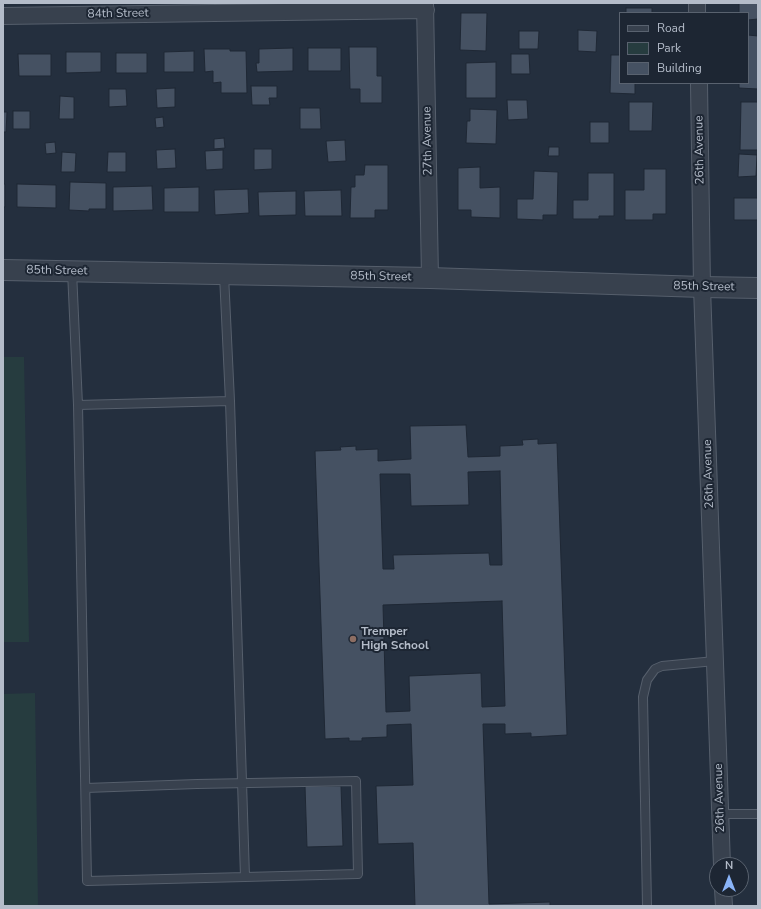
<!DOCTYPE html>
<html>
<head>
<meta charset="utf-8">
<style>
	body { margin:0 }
	#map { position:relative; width:761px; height:909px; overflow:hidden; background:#242f3e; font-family:"Nunito Sans",sans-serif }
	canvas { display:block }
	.frame { position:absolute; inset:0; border:4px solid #b4bcc9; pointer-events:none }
	.legend { position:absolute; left:619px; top:12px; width:130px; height:72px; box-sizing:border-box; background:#1d2633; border:1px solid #59626f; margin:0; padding:5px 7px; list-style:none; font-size:12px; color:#b4bcc9 }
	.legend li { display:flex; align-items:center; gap:8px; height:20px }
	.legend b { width:20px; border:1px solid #59626f }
	.north { position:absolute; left:709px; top:857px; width:40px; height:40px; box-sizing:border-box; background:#1d2633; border:1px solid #59626f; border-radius:50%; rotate:0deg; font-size:11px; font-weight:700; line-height:16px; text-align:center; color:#b4bcc9 }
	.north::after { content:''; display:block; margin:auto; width:14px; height:18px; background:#8ab4f8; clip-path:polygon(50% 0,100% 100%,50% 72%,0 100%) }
</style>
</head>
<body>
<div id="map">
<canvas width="761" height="909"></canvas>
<div class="frame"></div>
<ul class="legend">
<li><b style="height:5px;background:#38414e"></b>Road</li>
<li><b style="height:11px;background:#263c3f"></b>Park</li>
<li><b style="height:11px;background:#455162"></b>Building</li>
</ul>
<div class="north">N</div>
</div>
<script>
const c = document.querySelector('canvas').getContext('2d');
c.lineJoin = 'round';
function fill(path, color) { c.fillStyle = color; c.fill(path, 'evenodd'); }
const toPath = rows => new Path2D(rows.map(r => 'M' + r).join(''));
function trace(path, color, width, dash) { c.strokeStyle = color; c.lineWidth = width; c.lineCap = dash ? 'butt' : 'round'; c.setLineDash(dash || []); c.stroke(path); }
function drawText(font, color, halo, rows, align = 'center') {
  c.font = font + ' "Nunito Sans",sans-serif'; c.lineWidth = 4; c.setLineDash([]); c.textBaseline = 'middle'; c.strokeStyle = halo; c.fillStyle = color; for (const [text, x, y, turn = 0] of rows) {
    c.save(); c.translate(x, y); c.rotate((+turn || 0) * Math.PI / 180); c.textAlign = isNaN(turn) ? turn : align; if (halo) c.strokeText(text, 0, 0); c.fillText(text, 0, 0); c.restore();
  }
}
const green = toPath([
	[3,357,24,357,29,642,3,642],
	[35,693,38,906,3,906,3,694]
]);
const building = toPath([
	[739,3,758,3,758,19,748,20,748,13,739,13,739,3],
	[626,8,652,8,652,13,626,13,626,8],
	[461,13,487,13,486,51,460,50,461,13],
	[578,30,597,31,596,52,578,51,578,30],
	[519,31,539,31,538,49,519,49,519,31],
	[748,35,758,36,758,89,739,88,739,83,748,83,748,35],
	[349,47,377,47,377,76,382,76,382,103,360,103,360,89,350,89,349,47],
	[293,48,293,71,257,72,256,63,259,63,259,49,293,48],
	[308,48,341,48,341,71,308,71,308,48],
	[204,49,230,49,230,51,246,51,247,93,221,93,221,82,213,83,213,71,205,72,204,49],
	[194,51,194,72,164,72,164,52,194,51],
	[66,52,101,52,101,72,66,73,66,52],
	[116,53,147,53,147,73,116,73,116,53],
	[18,54,51,54,51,76,19,76,18,54],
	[511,54,529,54,530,74,511,74,511,54],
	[611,55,620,55,620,83,635,83,635,94,610,93,611,55],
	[496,62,496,98,466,98,466,63,496,62],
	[251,86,277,86,277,98,269,98,270,105,252,105,251,86],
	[175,88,175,107,157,108,156,89,175,88],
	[109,89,126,89,127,106,109,107,109,89],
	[60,96,74,97,74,119,59,119,60,96],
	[507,100,527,100,528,119,508,120,507,100],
	[629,102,653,102,652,131,629,131,629,102],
	[741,102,758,102,758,150,740,150,741,102],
	[300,108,320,108,321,129,300,129,300,108],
	[470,109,497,110,496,144,466,143,467,121,470,121,470,109],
	[13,111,30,111,30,129,13,129,13,111],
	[3,112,7,112,6,132,3,132,3,112],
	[163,117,164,127,156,128,155,118,163,117],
	[590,122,609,122,609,143,590,143,590,122],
	[224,138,225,148,214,149,214,139,224,138],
	[345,140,346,161,328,162,326,141,345,140],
	[55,142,56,153,46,154,45,143,55,142],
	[549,147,559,147,559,156,548,156,549,147],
	[175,149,176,168,157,169,156,150,175,149],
	[254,149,272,149,272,169,254,170,254,149],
	[223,150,223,169,206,170,205,151,223,150],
	[62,152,76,153,75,172,61,172,62,152],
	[108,152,126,152,126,172,107,172,108,152],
	[739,154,757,155,756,176,738,177,739,154],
	[365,165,388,165,388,210,375,210,375,218,350,218,351,187,355,187,355,175,364,175,365,165],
	[480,167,480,188,500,187,500,218,471,217,471,210,458,210,458,168,480,167],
	[644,169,666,169,666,214,653,214,653,220,625,220,625,190,644,190,644,169],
	[534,171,558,172,557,215,543,215,543,220,517,219,517,199,533,199,534,171],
	[588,173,614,173,614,216,599,216,599,219,573,219,573,200,588,200,588,173],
	[70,182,106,183,106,209,89,209,89,211,69,210,70,182],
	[3,184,5,184,5,207,3,207,3,184],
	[17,184,56,185,56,208,17,207,17,184],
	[152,186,153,210,113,211,113,187,152,186],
	[199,187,199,212,164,212,164,188,199,187],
	[248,189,249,213,215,215,214,190,248,189],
	[341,190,342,216,305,216,304,191,341,190],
	[296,191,296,215,259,216,258,192,296,191],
	[734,198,758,198,758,220,734,220,734,198],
	[466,425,468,457,500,456,500,446,523,445,522,440,538,439,538,444,557,443,567,735,531,737,531,733,505,734,505,724,483,724,489,904,550,902,550,906,415,906,413,843,378,844,376,786,413,785,411,724,387,725,387,737,362,738,362,741,349,741,349,738,325,739,315,451,341,450,340,447,356,446,356,450,378,449,378,461,411,459,410,426,466,425],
	[500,471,502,565,490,565,489,553,393,555,394,569,383,569,380,474,410,474,411,506,469,505,468,472,500,471],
	[502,601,505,706,482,707,481,673,409,676,410,711,386,712,383,605,502,601],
	[305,786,341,786,343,846,307,847,305,786]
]);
const service = toPath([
	[72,271,78,405,87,881,245,877,230,401,224,275],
	[78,405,230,401],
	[86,788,197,784,356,781,358,874,245,877],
	[721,814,758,814],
	[647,906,643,697,647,680,655,669,662,666,715,661]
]);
const minor = toPath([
	[425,3,430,278],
	[697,3,697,13],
	[3,16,426,10],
	[699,83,702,287,722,865],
	[723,889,724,906]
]);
const tertiary = toPath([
	[3,270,430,278,702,287,758,288]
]);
const markers = [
	[353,639,4,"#8d6e63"]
];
const streetNames = [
	["84th Street",118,14,-1],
	["27th Avenue",428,141,-91],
	["26th Avenue",700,150,-91],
	["85th Street",57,271,1],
	["85th Street",381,277,1],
	["85th Street",704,287,1],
	["26th Avenue",709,474,-92],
	["26th Avenue",720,798,-92]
];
const poiNames = [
	["Tremper",361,632],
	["High School",361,646]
];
fill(green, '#263c3f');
fill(building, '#455162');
trace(building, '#1f2835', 1);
trace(service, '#565f6c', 10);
trace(minor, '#565f6c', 18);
trace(tertiary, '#565f6c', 22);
trace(service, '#38414e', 8);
trace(minor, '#38414e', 16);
trace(tertiary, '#38414e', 20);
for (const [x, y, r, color] of markers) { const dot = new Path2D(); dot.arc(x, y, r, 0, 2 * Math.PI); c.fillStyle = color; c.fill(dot); trace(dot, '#1d2633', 1.5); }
drawText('12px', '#b4bcc9', '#1d2633', streetNames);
drawText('bold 12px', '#b4bcc9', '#1d2633', poiNames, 'left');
</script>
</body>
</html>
